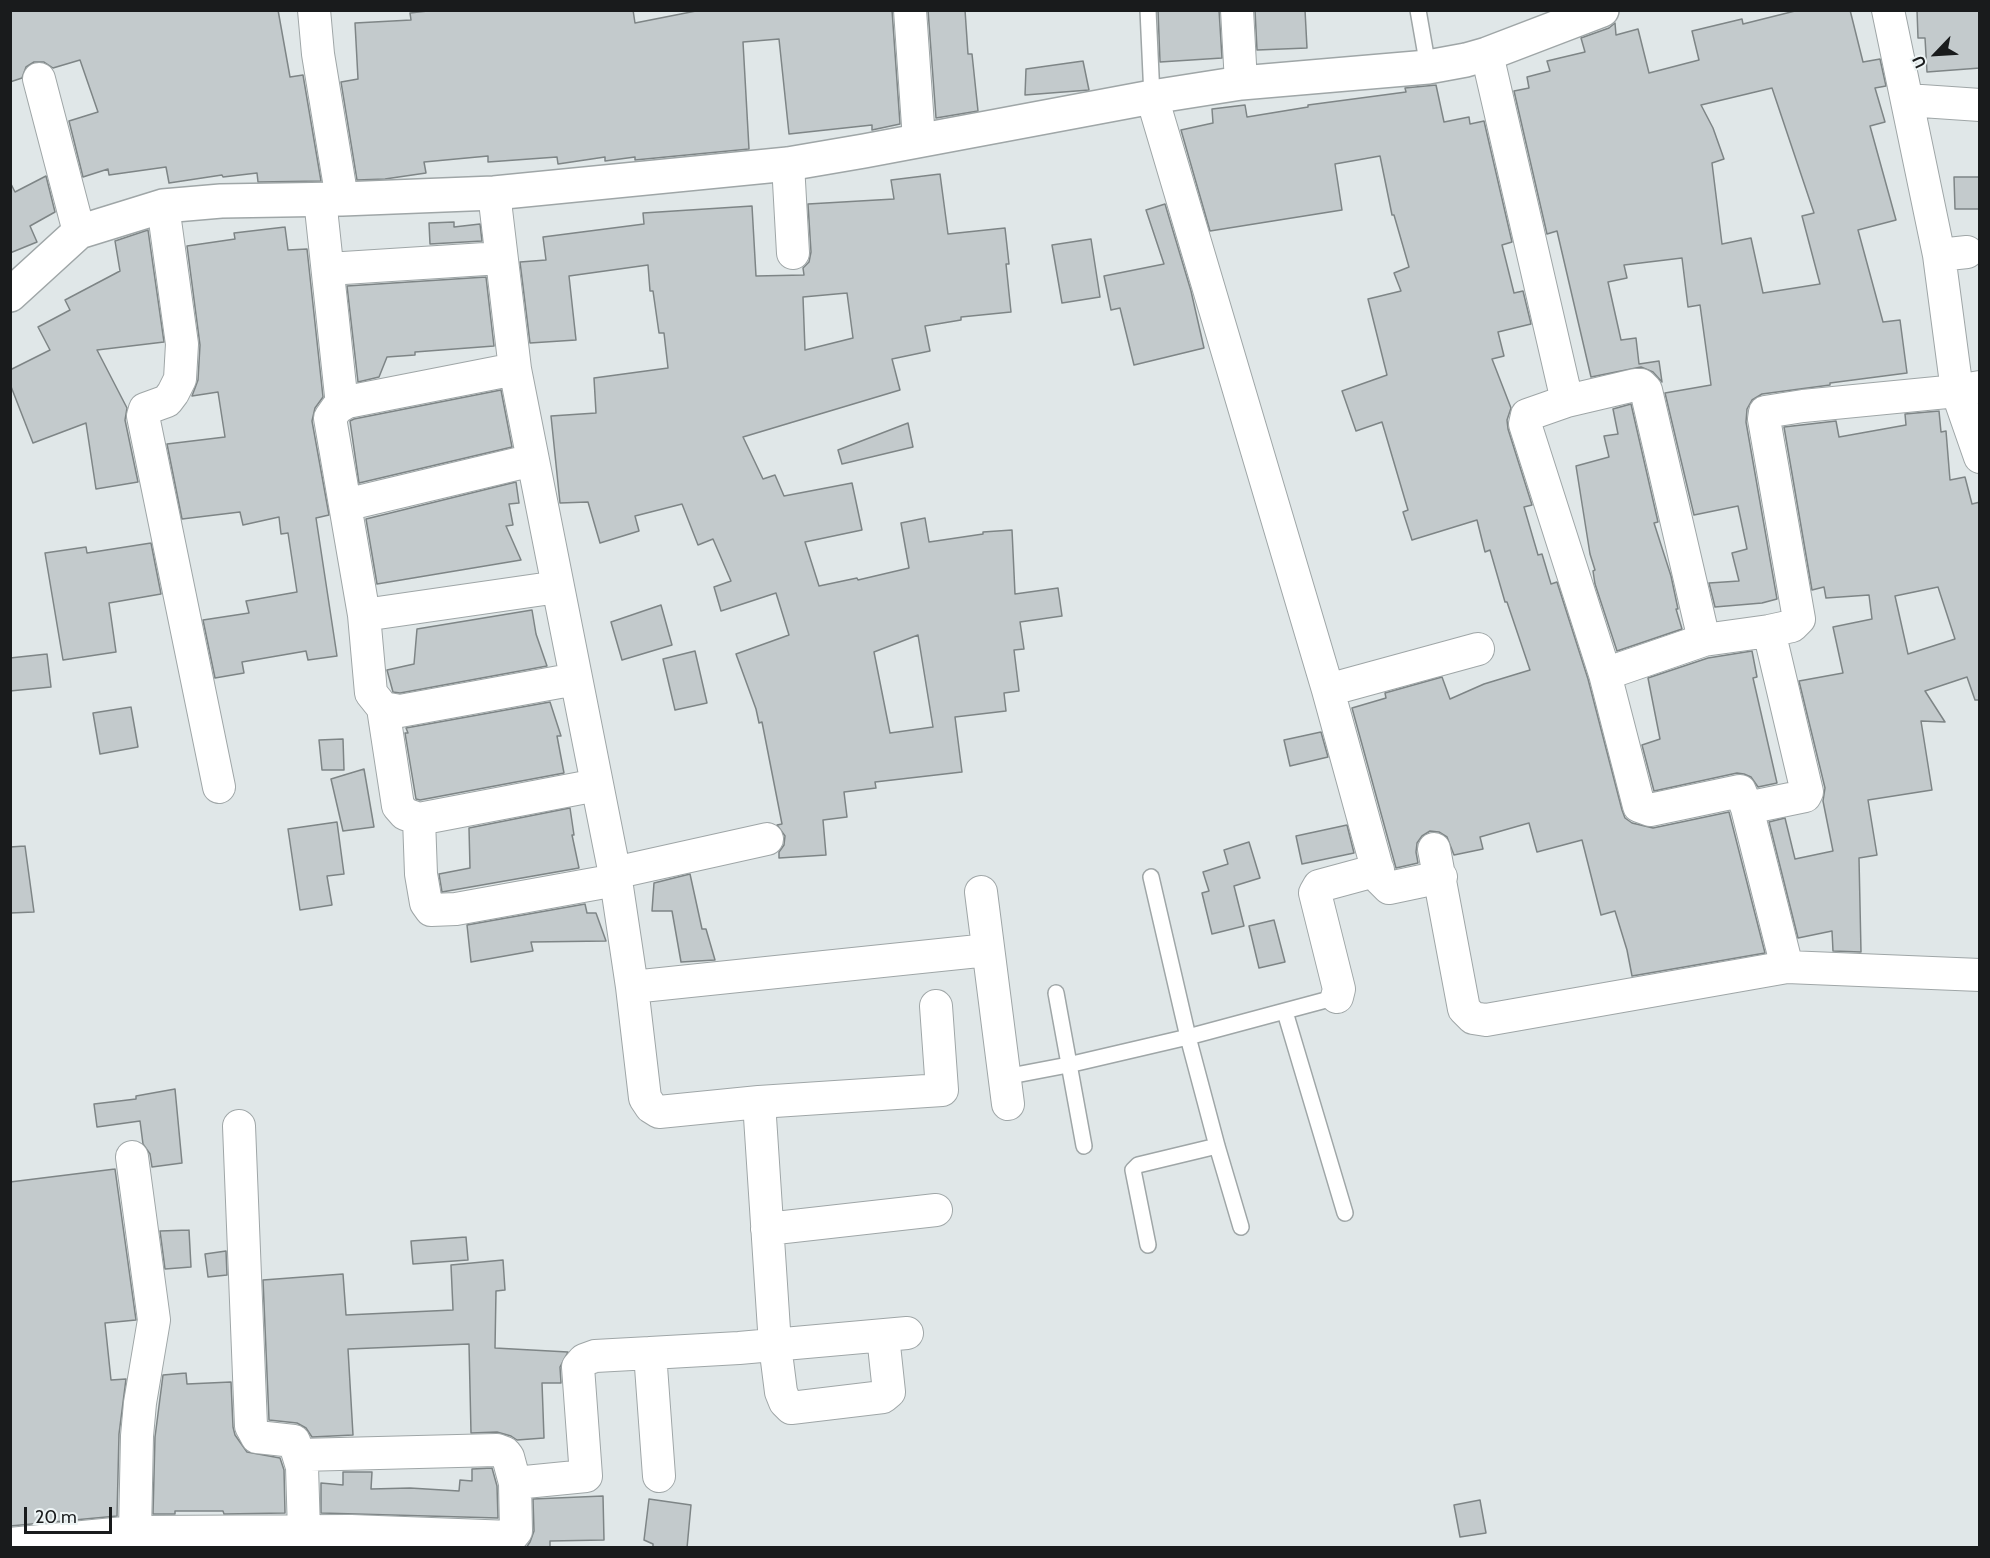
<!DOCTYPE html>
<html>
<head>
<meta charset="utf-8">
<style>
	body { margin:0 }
	#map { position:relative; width:1990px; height:1558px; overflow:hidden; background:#e0e7e8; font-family:Cabin,sans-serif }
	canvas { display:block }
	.frame { position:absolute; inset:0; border:12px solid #191b1c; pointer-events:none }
	.north { position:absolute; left:1906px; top:24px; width:60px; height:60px; -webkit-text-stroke:4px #edf4f5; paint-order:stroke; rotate:245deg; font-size:16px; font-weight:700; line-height:24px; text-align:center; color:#191b1c }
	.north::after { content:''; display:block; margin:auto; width:21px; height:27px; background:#191b1c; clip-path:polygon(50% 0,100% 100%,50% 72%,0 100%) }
	.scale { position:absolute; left:24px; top:1507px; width:88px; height:27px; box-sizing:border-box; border:3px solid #191b1c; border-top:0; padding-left:8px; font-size:18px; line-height:21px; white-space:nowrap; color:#191b1c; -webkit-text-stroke:4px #edf4f5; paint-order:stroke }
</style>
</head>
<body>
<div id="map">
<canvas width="1990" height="1558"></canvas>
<div class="frame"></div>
<div class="north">U</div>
<div class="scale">20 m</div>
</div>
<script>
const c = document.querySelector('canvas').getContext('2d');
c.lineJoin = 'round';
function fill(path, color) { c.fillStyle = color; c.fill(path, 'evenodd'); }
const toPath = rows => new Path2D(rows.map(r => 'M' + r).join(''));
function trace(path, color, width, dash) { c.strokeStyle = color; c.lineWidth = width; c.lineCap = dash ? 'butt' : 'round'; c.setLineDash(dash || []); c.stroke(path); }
const building = toPath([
	[10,10,278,10,290,77,303,75,321,181,258,182,257,173,223,177,222,175,169,183,166,167,109,175,108,169,83,177,69,121,98,112,80,60,53,68,44,62,34,62,26,67,22,78,10,82,10,10],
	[437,10,633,10,635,23,701,10,892,10,900,124,872,130,872,125,789,134,779,39,743,42,749,149,635,160,635,157,605,161,605,157,558,164,557,157,488,162,488,156,424,162,426,173,385,179,357,180,341,82,358,79,355,23,411,20,410,13,437,10],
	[928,10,965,10,968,54,972,54,978,111,936,118,928,10],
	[1158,10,1219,10,1222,58,1160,62,1158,10],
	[1255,10,1305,10,1307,48,1257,50,1255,10],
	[1799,10,1850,10,1863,62,1880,59,1886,86,1875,88,1885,122,1870,126,1896,220,1858,230,1883,322,1900,320,1907,373,1830,383,1830,385,1762,394,1752,400,1747,409,1746,422,1777,599,1762,603,1715,607,1709,583,1739,581,1732,553,1747,549,1738,506,1694,515,1665,393,1711,385,1700,305,1688,307,1682,258,1624,265,1627,278,1608,282,1621,340,1636,338,1639,364,1659,361,1662,382,1653,372,1641,367,1591,377,1557,231,1547,234,1514,91,1529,88,1527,77,1550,71,1547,61,1585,52,1581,38,1609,28,1615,23,1616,35,1638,29,1649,73,1699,60,1692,31,1742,19,1743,24,1799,10],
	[1772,88,1814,213,1802,216,1820,284,1763,293,1751,238,1722,244,1712,163,1724,159,1713,128,1701,105,1772,88],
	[1917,10,1979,10,1980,68,1927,72,1925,38,1918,38,1917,10],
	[1083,61,1089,90,1025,95,1026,69,1083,61],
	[1436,85,1444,122,1469,117,1470,124,1484,121,1512,242,1502,245,1514,293,1523,291,1531,324,1498,332,1504,356,1492,359,1511,408,1507,420,1508,429,1532,505,1524,507,1538,555,1542,554,1551,584,1557,582,1588,679,1622,810,1625,818,1632,823,1653,828,1729,812,1765,953,1632,976,1627,950,1615,911,1601,915,1582,840,1537,852,1529,823,1480,837,1483,849,1454,855,1447,837,1439,832,1430,831,1422,836,1417,843,1416,852,1418,863,1396,868,1352,708,1386,698,1385,693,1442,677,1450,699,1484,684,1530,670,1507,602,1505,602,1490,550,1485,552,1477,520,1412,540,1403,512,1408,510,1382,422,1356,431,1342,391,1387,375,1368,299,1401,291,1394,273,1409,267,1394,215,1392,215,1380,156,1335,164,1342,210,1210,231,1181,130,1213,123,1212,109,1245,105,1247,117,1308,107,1308,105,1406,92,1405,88,1436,85],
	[940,174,948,234,1005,228,1009,264,1006,264,1011,312,961,317,961,320,925,326,930,351,892,359,900,390,743,437,763,479,775,475,784,496,852,483,862,530,805,542,819,586,857,578,858,580,909,568,901,523,925,518,929,542,983,534,983,532,1012,530,1015,594,1058,588,1062,616,1020,622,1024,649,1014,650,1019,691,1004,693,1006,711,955,717,962,772,875,782,876,788,844,792,847,817,823,820,826,855,779,858,779,852,784,845,785,836,777,825,782,824,762,722,759,723,756,709,736,654,789,635,776,593,721,611,714,587,731,581,713,539,698,545,682,504,635,516,639,531,600,543,588,502,560,503,551,416,596,413,594,378,668,368,664,333,659,333,653,291,650,291,648,265,569,276,576,340,530,343,520,262,546,260,543,237,644,224,643,213,752,206,756,276,804,275,803,268,809,262,811,252,808,204,894,199,891,180,940,174],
	[847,293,853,338,805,350,803,297,847,293],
	[918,635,933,727,890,733,874,652,918,635],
	[46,176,55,212,30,226,37,242,10,253,10,182,15,192,46,176],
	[1954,177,1980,177,1980,209,1955,209,1954,177],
	[1165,204,1191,291,1204,348,1134,365,1120,308,1111,310,1104,276,1164,264,1146,210,1165,204],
	[454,222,454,227,480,224,482,241,430,244,429,223,454,222],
	[285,227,288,250,307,249,323,397,315,408,312,421,329,515,316,518,337,656,308,660,306,651,242,662,244,673,215,678,203,620,249,613,246,601,297,592,288,533,281,534,279,517,243,525,240,512,182,519,167,444,225,437,218,392,192,396,198,380,200,345,187,246,235,239,234,233,285,227],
	[148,230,164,342,97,350,127,408,125,420,138,482,96,489,86,423,33,443,10,384,10,370,50,350,38,327,70,310,65,300,120,271,115,241,148,230],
	[1091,239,1100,297,1062,303,1052,245,1091,239],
	[486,277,494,346,415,352,415,355,387,357,379,377,358,382,347,286,486,277],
	[501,390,512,447,359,483,350,421,354,419,501,390],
	[1631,404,1658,522,1654,523,1671,576,1678,609,1676,609,1682,629,1617,651,1595,584,1593,571,1595,570,1590,554,1576,466,1609,457,1604,436,1618,434,1613,409,1631,404],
	[1939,411,1941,432,1946,431,1950,480,1965,477,1972,504,1980,502,1980,700,1975,700,1967,677,1925,691,1945,722,1921,721,1932,790,1868,800,1877,855,1859,858,1861,952,1833,951,1832,931,1798,938,1769,822,1785,818,1795,859,1833,851,1823,801,1825,788,1799,681,1843,673,1833,627,1872,619,1869,595,1826,598,1824,587,1812,590,1784,427,1836,421,1839,437,1906,425,1905,414,1939,411],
	[1938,587,1955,639,1908,654,1895,596,1938,587],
	[908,423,913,447,842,464,838,450,908,423],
	[516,482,519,503,509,504,513,525,506,526,521,560,377,584,366,519,516,482],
	[151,543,161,594,109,603,116,652,63,660,45,553,86,547,87,553,151,543],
	[661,605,672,645,622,660,611,622,661,605],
	[532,610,536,634,547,666,400,693,393,692,387,670,414,664,417,629,532,610],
	[695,651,707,703,675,710,663,659,695,651],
	[1752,651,1757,677,1753,678,1777,783,1758,787,1751,777,1744,774,1737,773,1654,791,1642,745,1660,739,1648,678,1708,658,1752,651],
	[47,654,51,687,10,691,10,658,47,654],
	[550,702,561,736,557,736,564,773,420,800,416,799,405,733,408,733,406,728,550,702],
	[131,707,138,747,100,754,93,713,131,707],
	[1321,732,1328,757,1290,766,1284,740,1321,732],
	[343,739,344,770,322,770,319,740,343,739],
	[364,769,374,827,343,831,331,779,364,769],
	[570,808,574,835,572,835,579,868,442,892,439,874,470,868,469,828,570,808],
	[337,822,344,874,327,876,332,905,300,910,288,829,337,822],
	[1347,825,1354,853,1302,864,1296,836,1347,825],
	[1249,842,1260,878,1234,886,1244,926,1212,934,1202,893,1209,891,1203,872,1228,864,1224,850,1249,842],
	[25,846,34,912,10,913,10,847,25,846],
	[690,874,702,929,706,929,715,960,681,962,672,911,652,911,654,883,690,874],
	[585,904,587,913,596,913,606,941,531,942,533,951,471,962,467,925,585,904],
	[1274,920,1285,962,1259,968,1249,926,1274,920],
	[175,1089,182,1163,152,1167,150,1154,143,1144,140,1121,97,1127,94,1104,136,1099,136,1096,175,1089],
	[115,1169,136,1320,105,1323,111,1380,126,1379,119,1434,117,1516,10,1526,10,1182,115,1169],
	[189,1230,191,1267,165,1269,160,1231,189,1230],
	[466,1237,468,1260,413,1264,411,1241,466,1237],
	[226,1251,227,1275,208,1277,205,1254,226,1251],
	[503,1260,505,1290,496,1291,495,1348,568,1352,560,1367,561,1383,542,1383,544,1438,517,1440,511,1436,497,1432,471,1433,469,1344,348,1349,353,1435,312,1437,306,1428,297,1423,269,1420,263,1280,343,1274,346,1315,453,1310,451,1265,503,1260],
	[186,1373,187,1384,231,1382,233,1427,235,1435,247,1452,280,1458,284,1470,285,1513,224,1514,223,1511,175,1511,175,1514,153,1514,155,1437,163,1375,186,1373],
	[492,1468,497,1486,498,1518,321,1513,321,1483,343,1485,343,1472,372,1472,371,1489,410,1488,459,1491,460,1480,472,1481,472,1469,492,1468],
	[603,1496,604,1540,550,1541,550,1548,526,1548,530,1542,534,1531,533,1499,603,1496],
	[649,1499,691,1505,687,1548,653,1548,653,1544,644,1540,649,1499],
	[1480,1500,1486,1533,1460,1537,1454,1505,1480,1500]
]);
const lane = toPath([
	[1148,10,1152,97],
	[1418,10,1428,67],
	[1151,877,1188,1037,1217,1146,1241,1227],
	[1056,993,1084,1146],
	[1285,1012,1345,1213],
	[1005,1077,1068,1065,1188,1037,1337,997],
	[1148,1245,1133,1170,1138,1165,1217,1146]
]);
const street = toPath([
	[314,10,318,54,342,199],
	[910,10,919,140],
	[1237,10,1241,83],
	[1888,10,1939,255,1957,391,1980,457],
	[39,79,79,232],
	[1152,97,1328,690,1478,649],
	[1907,100,1980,105],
	[788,164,793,253],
	[494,193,515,369,616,880,632,987,645,1098,651,1107,659,1112,759,1102,942,1090,936,1006],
	[320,199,342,405],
	[163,206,182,344,180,379,173,393,167,401,145,409,143,416,219,787],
	[1939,255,1967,252],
	[328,269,501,258],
	[515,369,347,402,337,408,330,418,364,615,371,693,383,708,400,711,576,679],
	[1567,401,1527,415,1525,424,1605,674],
	[345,505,533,460],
	[364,615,558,587],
	[1704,640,1769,631,1792,626,1799,619,1764,419,1765,412,1803,406,1957,391,1980,387],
	[1328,690,1380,879,1389,888,1441,877],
	[383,708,398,806,405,814,419,819],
	[597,785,419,819,421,874,426,903,431,910,456,909,616,880],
	[1747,808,1805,796,1807,792,1769,631],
	[1434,849,1464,1009,1473,1018,1486,1020,1787,967,1747,808,1740,791,1650,810,1639,806,1605,674,1704,640,1646,390,1641,385,1635,385,1567,401,1487,54],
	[614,873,767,839],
	[981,892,1008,1104],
	[1787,967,1980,975],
	[632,987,988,950],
	[1337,997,1339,989,1315,893,1319,886,1378,870],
	[759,1102,775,1345,781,1392,785,1402,791,1408,883,1397,889,1392,883,1336],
	[239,1126,251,1426,257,1437,294,1441,302,1467,304,1531],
	[132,1157,154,1320,140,1403,137,1436,135,1532],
	[767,1229,936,1210],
	[300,1455,497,1450,505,1453,508,1457,515,1483,586,1476,578,1367,584,1360,595,1356,650,1353],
	[659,1476,650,1353,739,1348,907,1333],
	[10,1544,135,1532,351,1531,511,1537,516,1531,515,1483]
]);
const secondary = toPath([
	[10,295,79,232,163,206,221,201,342,199,494,193,788,164,864,151,1152,97,1241,83,1428,67,1466,60,1487,54,1602,10]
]);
fill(building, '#c3cacc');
trace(building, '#7e8586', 1.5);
trace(lane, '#9fa6a7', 18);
trace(street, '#9fa6a7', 34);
trace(secondary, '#9fa6a7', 36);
trace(lane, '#fff', 15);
trace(street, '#fff', 32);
trace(secondary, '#fff', 33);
</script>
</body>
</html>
